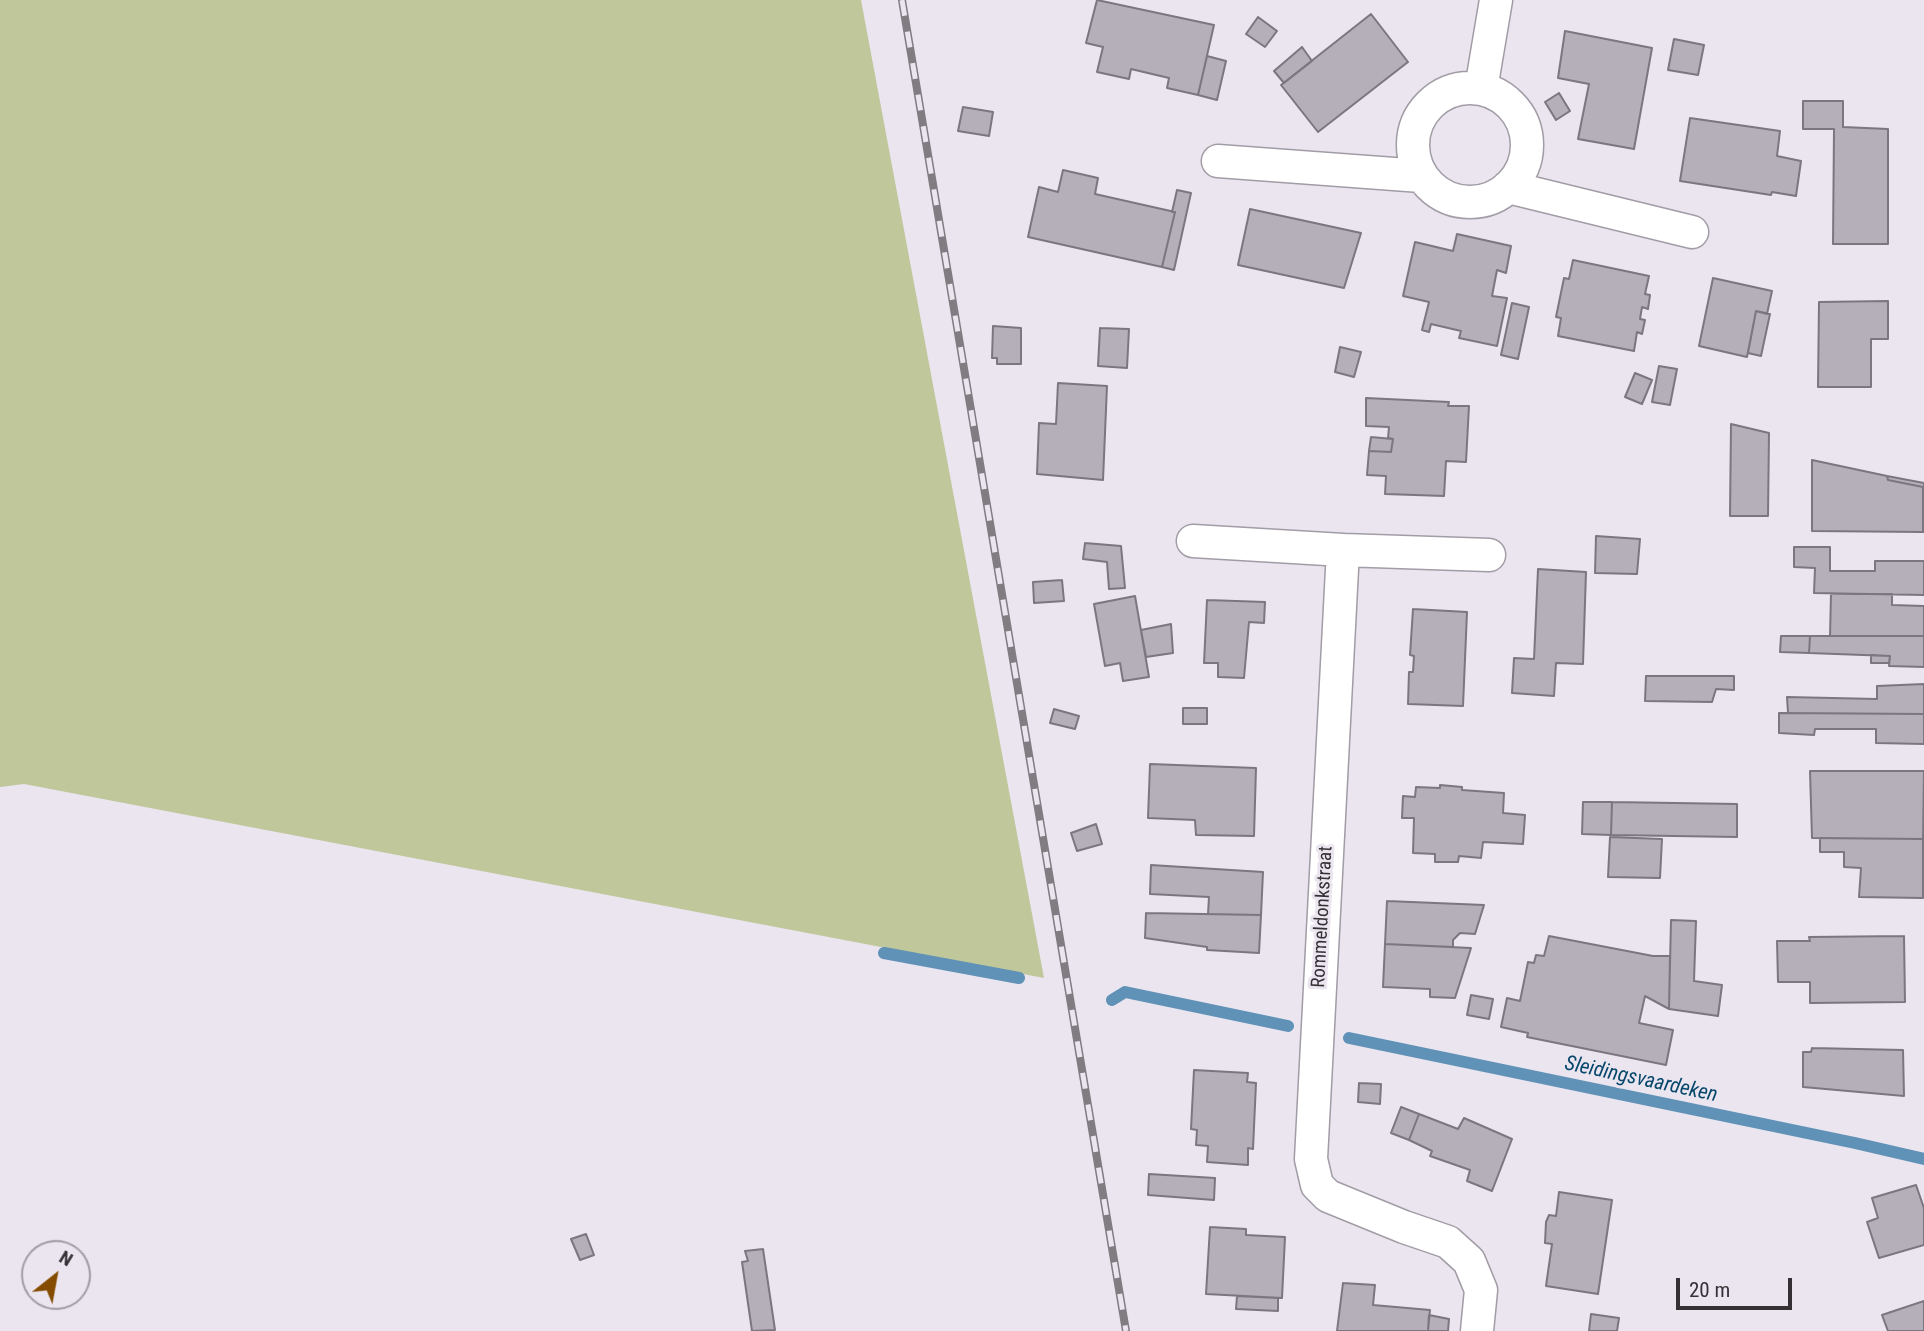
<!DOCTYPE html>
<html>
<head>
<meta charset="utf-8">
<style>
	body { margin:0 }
	#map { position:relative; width:1924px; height:1331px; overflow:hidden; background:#ebe5ef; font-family:"Roboto Condensed",sans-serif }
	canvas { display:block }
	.north { position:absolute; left:21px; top:1240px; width:70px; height:70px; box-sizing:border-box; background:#ebe5ef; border:2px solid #a29da5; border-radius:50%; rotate:31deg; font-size:19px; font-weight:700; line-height:28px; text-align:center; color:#343135 }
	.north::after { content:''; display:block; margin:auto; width:24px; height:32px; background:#854c00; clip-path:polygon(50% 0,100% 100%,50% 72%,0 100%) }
	.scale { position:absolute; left:1676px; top:1278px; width:116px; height:32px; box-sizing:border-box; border:4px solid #343135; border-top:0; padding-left:9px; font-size:21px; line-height:24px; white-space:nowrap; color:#343135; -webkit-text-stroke:5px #ebe5ef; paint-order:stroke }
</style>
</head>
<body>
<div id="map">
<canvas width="1924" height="1331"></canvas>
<div class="north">N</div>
<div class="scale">20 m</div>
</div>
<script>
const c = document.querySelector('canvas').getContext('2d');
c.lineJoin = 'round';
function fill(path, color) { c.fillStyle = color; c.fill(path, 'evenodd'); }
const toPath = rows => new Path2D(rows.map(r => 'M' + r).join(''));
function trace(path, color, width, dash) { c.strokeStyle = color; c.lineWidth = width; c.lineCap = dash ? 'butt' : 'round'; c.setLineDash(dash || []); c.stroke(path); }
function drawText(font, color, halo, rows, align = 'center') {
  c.font = font + ' "Roboto Condensed",sans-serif'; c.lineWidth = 6; c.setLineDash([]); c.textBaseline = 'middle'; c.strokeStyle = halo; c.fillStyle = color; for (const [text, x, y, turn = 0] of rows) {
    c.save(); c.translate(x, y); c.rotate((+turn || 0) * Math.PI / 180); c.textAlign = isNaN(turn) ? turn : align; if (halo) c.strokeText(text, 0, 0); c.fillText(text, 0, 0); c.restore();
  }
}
const green = toPath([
	[0,0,861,0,1044,978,24,784,0,787]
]);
const stream = toPath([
	[884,953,1019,978],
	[1112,1000,1125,992,1288,1026],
	[1349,1038,1855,1143,1924,1159]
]);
const building = toPath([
	[1097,0,1214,25,1198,95,1167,88,1169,78,1131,69,1129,79,1097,72,1103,47,1086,43,1097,0],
	[1371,14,1408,62,1318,132,1281,85,1371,14],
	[1258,17,1277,31,1265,47,1246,34,1258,17],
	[1565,31,1652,48,1634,149,1578,139,1589,84,1558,78,1565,31],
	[1674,39,1704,45,1698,75,1668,70,1674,39],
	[1302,47,1312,61,1284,83,1274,71,1302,47],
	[1207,56,1226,61,1217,100,1198,95,1207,56],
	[1559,93,1570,111,1556,120,1545,102,1559,93],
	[1803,101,1843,101,1843,127,1888,129,1888,244,1833,244,1834,129,1803,129,1803,101],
	[963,107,993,112,989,136,958,131,963,107],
	[1690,118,1780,131,1777,156,1801,161,1796,196,1772,192,1771,195,1680,181,1690,118],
	[1063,170,1098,178,1095,194,1175,212,1162,267,1028,237,1039,187,1058,192,1063,170],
	[1177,190,1191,193,1174,270,1162,267,1175,212,1172,212,1177,190],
	[1250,209,1361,233,1344,288,1238,265,1250,209],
	[1457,234,1511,246,1506,273,1497,270,1492,296,1507,298,1497,346,1459,338,1461,331,1431,324,1429,332,1422,330,1429,302,1403,296,1415,242,1453,251,1457,234],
	[1573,260,1649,276,1645,294,1650,295,1648,309,1642,307,1640,319,1645,320,1642,334,1637,332,1634,351,1558,336,1561,318,1556,317,1564,278,1569,279,1573,260],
	[1713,278,1772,291,1767,314,1756,311,1747,357,1699,346,1713,278],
	[1888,301,1888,339,1871,339,1871,387,1818,387,1819,302,1888,301],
	[1512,303,1529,307,1518,359,1501,355,1512,303],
	[1756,311,1770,314,1761,356,1748,353,1756,311],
	[993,326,1021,328,1021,364,997,364,997,358,992,358,993,326],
	[1100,328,1129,329,1127,368,1098,366,1100,328],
	[1340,347,1361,352,1354,377,1335,372,1340,347],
	[1659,366,1677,369,1670,405,1652,402,1659,366],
	[1635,373,1652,380,1642,404,1625,397,1635,373],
	[1058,383,1107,386,1103,480,1037,474,1039,423,1056,424,1058,383],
	[1366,398,1449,402,1448,406,1469,406,1466,462,1446,461,1444,496,1385,494,1386,476,1367,475,1369,451,1391,452,1393,439,1388,438,1389,427,1366,426,1366,398],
	[1731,424,1769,433,1768,516,1730,516,1731,424],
	[1371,437,1393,439,1391,452,1369,451,1371,437],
	[1812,460,1887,476,1888,480,1923,487,1923,532,1812,531,1812,460],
	[1887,476,1924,483,1924,532,1923,532,1923,487,1888,480,1887,476],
	[1596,536,1640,539,1637,574,1595,573,1596,536],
	[1085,543,1121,546,1125,588,1109,589,1107,562,1083,559,1085,543],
	[1794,547,1830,547,1830,571,1875,571,1875,561,1924,561,1924,595,1814,593,1815,568,1794,567,1794,547],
	[1538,569,1586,572,1583,664,1556,663,1554,696,1512,693,1514,658,1534,659,1538,569],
	[1062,580,1064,601,1034,603,1033,582,1062,580],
	[1831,594,1892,594,1892,605,1924,606,1924,636,1830,636,1831,594],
	[1135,596,1149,677,1123,681,1120,663,1105,666,1094,604,1135,596],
	[1207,600,1265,602,1264,623,1249,622,1244,678,1218,677,1218,663,1204,663,1207,600],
	[1413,609,1467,612,1463,706,1408,704,1409,672,1413,672,1414,656,1410,655,1413,609],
	[1171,624,1173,653,1146,657,1141,630,1171,624],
	[1781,636,1810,636,1809,653,1780,652,1781,636],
	[1810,636,1924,636,1924,667,1889,666,1890,656,1809,653,1810,636],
	[1871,655,1890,656,1889,663,1871,663,1871,655],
	[1646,676,1734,676,1734,690,1716,689,1712,702,1645,701,1646,676],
	[1924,684,1924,714,1788,713,1787,697,1877,699,1877,686,1924,684],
	[1183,708,1207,708,1207,724,1183,724,1183,708],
	[1054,709,1079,716,1075,729,1050,723,1054,709],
	[1779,713,1924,714,1924,744,1876,743,1876,729,1815,729,1814,735,1779,733,1779,713],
	[1150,764,1256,768,1254,836,1196,835,1195,820,1148,818,1150,764],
	[1810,771,1924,771,1923,839,1812,838,1810,771],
	[1440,785,1462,787,1462,790,1504,793,1503,813,1525,815,1523,844,1483,842,1481,858,1459,856,1458,862,1435,862,1435,854,1413,853,1414,818,1402,818,1403,796,1415,797,1416,787,1440,788,1440,785],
	[1583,802,1612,802,1611,835,1582,834,1583,802],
	[1612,802,1737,804,1737,837,1611,835,1612,802],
	[1096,824,1102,844,1077,851,1071,833,1096,824],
	[1610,837,1662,839,1660,878,1608,877,1610,837],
	[1820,838,1923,839,1923,898,1859,897,1861,868,1844,867,1844,852,1820,852,1820,838],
	[1151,865,1263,872,1261,915,1208,914,1209,897,1150,894,1151,865],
	[1387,901,1484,905,1475,934,1460,933,1453,940,1453,947,1385,944,1387,901],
	[1146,913,1261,915,1259,953,1207,950,1207,947,1145,938,1146,913],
	[1671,920,1696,921,1694,981,1722,985,1718,1016,1669,1009,1671,920],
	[1549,936,1653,956,1670,956,1669,1009,1645,996,1639,1023,1673,1030,1666,1065,1527,1037,1528,1033,1501,1027,1507,998,1520,1001,1528,962,1534,963,1536,955,1544,956,1549,936],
	[1904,936,1905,1002,1810,1003,1810,982,1778,982,1777,941,1810,941,1809,937,1904,936],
	[1385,944,1471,948,1455,998,1430,997,1430,989,1383,987,1385,944],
	[1471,995,1493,999,1489,1019,1467,1015,1471,995],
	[1812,1048,1903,1050,1904,1096,1803,1087,1803,1052,1811,1052,1812,1048],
	[1194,1070,1248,1073,1247,1082,1256,1083,1253,1149,1248,1148,1248,1165,1207,1162,1208,1146,1196,1145,1197,1130,1191,1129,1194,1070],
	[1359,1083,1381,1084,1380,1104,1358,1102,1359,1083],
	[1401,1107,1419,1114,1409,1140,1391,1133,1401,1107],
	[1419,1114,1458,1129,1464,1118,1512,1139,1492,1191,1467,1181,1470,1170,1430,1156,1432,1151,1409,1140,1419,1114],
	[1149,1174,1215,1178,1214,1200,1148,1195,1149,1174],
	[1916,1185,1924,1208,1924,1245,1879,1258,1867,1222,1878,1218,1872,1198,1916,1185],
	[1559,1192,1612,1200,1598,1294,1546,1286,1552,1244,1545,1243,1546,1222,1549,1215,1556,1216,1559,1192],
	[1210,1227,1246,1229,1246,1235,1285,1237,1282,1298,1206,1294,1210,1227],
	[586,1234,594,1255,580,1260,571,1239,586,1234],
	[763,1249,775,1330,752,1331,742,1262,748,1261,745,1251,763,1249],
	[1343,1283,1375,1285,1373,1305,1430,1310,1428,1331,1337,1331,1343,1283],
	[1237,1296,1278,1298,1278,1311,1236,1309,1237,1296],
	[1924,1301,1924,1331,1888,1331,1882,1315,1924,1301],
	[1591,1314,1619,1318,1617,1331,1589,1331,1591,1314],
	[1429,1315,1449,1319,1448,1331,1428,1331,1429,1315]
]);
const street = toPath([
	'1413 145a57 57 0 1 1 114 0a57 57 0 1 1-114 0Z',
	[1481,89,1496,0],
	[1218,161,1421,176],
	[1508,187,1692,232],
	[1193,541,1343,550],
	[1477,1331,1481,1290,1469,1261,1448,1242,1404,1227,1328,1196,1317,1185,1311,1159,1343,550,1489,555]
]);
const rail = toPath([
	[902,0,1126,1331]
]);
const streetNames = [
	["Rommeldonkstraat",1323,917,-87]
];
const waterNames = [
	["Sleidingsvaardeken",1641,1080,12]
];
fill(green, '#bfc79b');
trace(stream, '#6092b7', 12);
fill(building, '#b4afb8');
trace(building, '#7b767f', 2);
trace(street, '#a19ca5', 35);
trace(street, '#fff', 32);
trace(rail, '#807c82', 8);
trace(rail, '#ebe5ef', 5, [16]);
drawText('19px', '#343135', '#ebe5ef', streetNames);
drawText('italic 21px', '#07476c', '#ebe5ef', waterNames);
</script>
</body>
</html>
